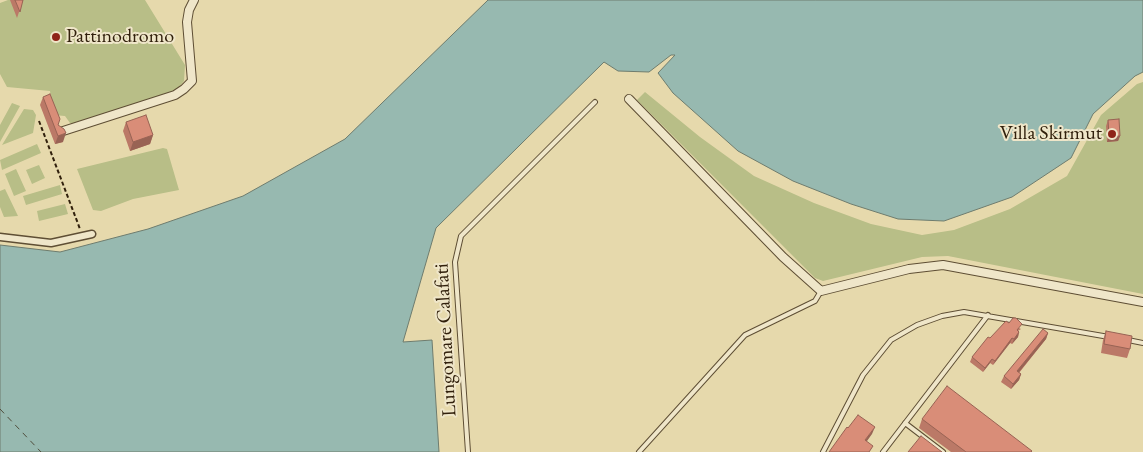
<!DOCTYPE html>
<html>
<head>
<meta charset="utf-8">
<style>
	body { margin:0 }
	canvas { display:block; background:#e6d9ac }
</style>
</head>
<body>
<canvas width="1143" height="452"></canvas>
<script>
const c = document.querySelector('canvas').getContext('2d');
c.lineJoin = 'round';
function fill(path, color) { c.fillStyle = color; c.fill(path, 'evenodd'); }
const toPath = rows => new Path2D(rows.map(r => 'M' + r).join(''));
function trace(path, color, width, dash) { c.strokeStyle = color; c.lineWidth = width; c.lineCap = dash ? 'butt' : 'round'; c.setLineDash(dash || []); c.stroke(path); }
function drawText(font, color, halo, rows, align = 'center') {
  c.font = font + ' "EB Garamond",serif'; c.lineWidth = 4; c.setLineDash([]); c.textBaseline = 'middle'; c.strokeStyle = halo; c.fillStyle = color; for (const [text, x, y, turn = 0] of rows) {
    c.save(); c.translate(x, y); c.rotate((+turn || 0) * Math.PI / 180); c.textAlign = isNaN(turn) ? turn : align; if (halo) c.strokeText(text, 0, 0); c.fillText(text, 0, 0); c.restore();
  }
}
const green = toPath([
	[8,0,145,0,185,65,184,81,176,91,170,94,74,123,70,123,65,116,53,115,50,91,7,87,0,74,0,3],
	[1143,82,1143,294,948,256,922,257,823,281,815,278,637,100,645,92,700,137,754,176,814,203,871,224,922,235,954,230,1010,209,1067,176,1101,115,1137,84],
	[12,103,20,106,0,142,0,125],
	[24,109,33,110,36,115,33,133,2,145],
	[37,144,41,153,2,170,0,160],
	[163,148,167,149,179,190,133,199,101,211,93,210,77,169],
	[39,165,45,178,32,184,26,170],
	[16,169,26,191,14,196,5,174],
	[60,185,62,194,26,205,23,196],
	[5,189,18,216,4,217,0,207,0,191],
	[65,204,68,214,39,221,37,211]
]);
const water = toPath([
	[488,0,1143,0,1143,72,1135,76,1093,114,1071,158,1012,197,944,221,898,219,851,204,793,181,738,151,673,93,658,73,675,55,671,55,649,72,618,71,604,62,436,228,403,342,432,340,439,452,0,452,0,245,60,252,148,229,243,196,345,139,488,0]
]);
const ferry = toPath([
	[0,409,41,452]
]);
const path = toPath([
	[39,121,80,229]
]);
const service = toPath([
	[1128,340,1143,343],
	[905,423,943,452],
	[468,452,455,262,461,236,595,102],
	[639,452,745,335,815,301,821,291],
	[823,452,863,375,891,340,917,325,942,316,964,312,1109,337],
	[883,452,988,315]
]);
const pedestrian = toPath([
	[0,237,51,243,92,234]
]);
const minor = toPath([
	[629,99,783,257,821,291,909,269,943,265,1143,302],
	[60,132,175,95,184,89,192,81,187,22,189,10,194,0]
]);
const wall = toPath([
	[10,0,23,0,17,18],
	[43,97,58,125,63,142,55,144,40,105],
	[1108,120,1120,136,1118,141,1107,142,1106,126],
	[126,122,153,135,150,144,130,151,123,131],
	[1009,323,1021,329,1018,331,1019,332,1018,337,1012,344,1010,343,993,365,990,363,983,372,970,362,972,357,990,338],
	[1106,331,1130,349,1127,358,1101,353,1103,340],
	[1048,333,1046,339,1019,373,1021,374,1019,380,1011,389,1001,382,1004,376],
	[922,419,1032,452,951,452,919,428]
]);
const shadedWall = toPath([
	[66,133,63,142,55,144,58,136],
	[153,135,150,144,130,151,133,142],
	[1109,136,1120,136,1118,141,1107,142],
	[1019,332,1018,337,1012,344,1014,339],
	[1048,333,1046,339,1015,377,1017,371],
	[1012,338,1010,343,993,365,995,361],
	[992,359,990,363,983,372,985,368],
	[1021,374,1019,380,1011,389,1013,384],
	[875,427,872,434,862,448,865,440]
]);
const building = toPath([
	[15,0,23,0,20,12,15,0],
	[50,94,60,119,58,125,64,129,66,133,58,136,43,97,50,94],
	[146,115,153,135,133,142,126,122,146,115],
	[1119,119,1120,136,1109,136,1108,120,1119,119],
	[1013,318,1016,318,1022,324,1017,330,1019,332,1014,339,1012,338,995,361,992,359,985,368,972,357,988,337,990,338,1006,321,1009,323,1013,318],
	[1043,329,1048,333,1017,371,1021,374,1013,384,1004,376,1043,329],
	[1106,331,1132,336,1130,349,1104,344,1106,331],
	[947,386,1032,451,1031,452,966,452,922,419,947,386],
	[858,415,875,427,865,440,873,446,869,452,829,452,847,427,848,428,858,415],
	[921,436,942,452,908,452,921,436]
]);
const markers = [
	[56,37,5,"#8f2418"],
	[1112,134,5,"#8f2418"]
];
const poiNames = [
	["Pattinodromo",66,37],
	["Villa Skirmut",1102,134,"right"]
];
const streetNames = [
	["Lungomare Calafati",446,340,-93]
];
fill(green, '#b8be87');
fill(water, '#97b9b0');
trace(water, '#6e7c6e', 1);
trace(ferry, '#504e3d', 1, [6, 5]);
trace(service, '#5e4e34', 6);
trace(pedestrian, '#5e4e34', 9);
trace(minor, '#5e4e34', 10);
trace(path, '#31200c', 2, [4, 2.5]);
trace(service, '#efe6c9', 4);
trace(pedestrian, '#efe6c9', 6);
trace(minor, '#efe6c9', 8);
fill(wall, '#bb7967');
fill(shadedWall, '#986354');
fill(building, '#d98d78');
trace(building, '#986354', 1);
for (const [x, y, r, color] of markers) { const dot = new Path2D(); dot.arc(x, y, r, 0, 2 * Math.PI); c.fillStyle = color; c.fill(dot); trace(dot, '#efe6c9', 2); }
drawText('20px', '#31200c', '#efe6c9', poiNames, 'left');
drawText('20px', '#31200c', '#efe6c9', streetNames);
</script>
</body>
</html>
